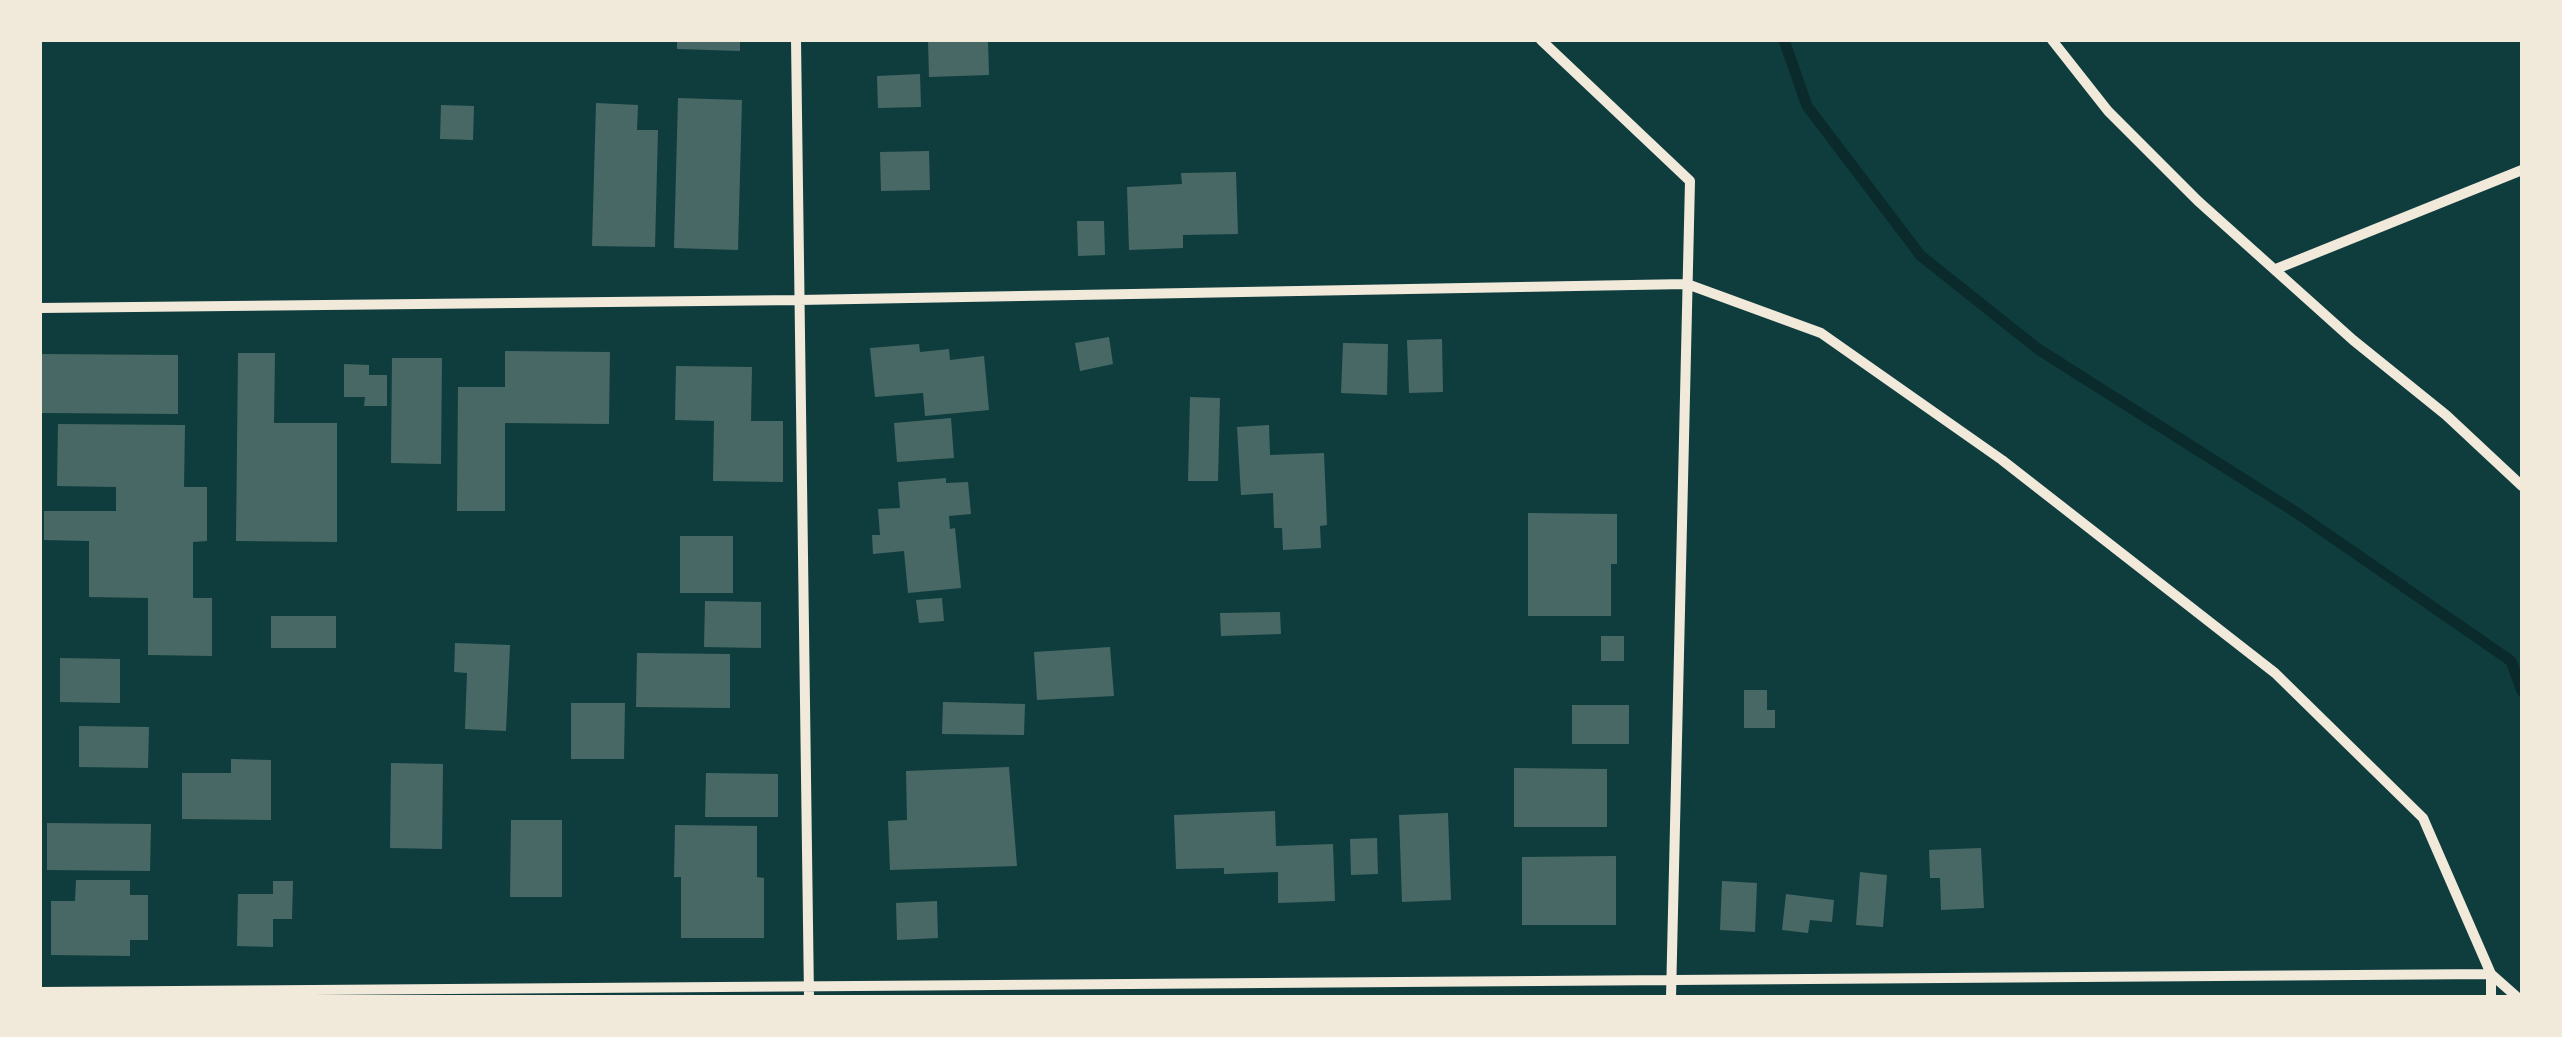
<!DOCTYPE html>
<html>
<head>
<meta charset="utf-8">
<style>
	body { margin:0 }
	#map { position:relative; width:2562px; height:1037px; overflow:hidden; background:#0f3d3e; font-family:"Sofia Sans Condensed",sans-serif }
	canvas { display:block }
	.frame { position:absolute; inset:0; border:42px solid #f1e9da; pointer-events:none }
</style>
</head>
<body>
<div id="map">
<canvas width="2562" height="1037"></canvas>
<div class="frame"></div>
</div>
<script>
const c = document.querySelector('canvas').getContext('2d');
c.lineJoin = 'round';
const toPath = rows => new Path2D(rows.map(r => 'M' + r).join(''));
function trace(path, color, width, dash) { c.strokeStyle = color; c.lineWidth = width; c.lineCap = dash ? 'butt' : 'round'; c.setLineDash(dash || []); c.stroke(path); }
function fill(path, color) { c.fillStyle = color; c.fill(path, 'evenodd'); }
const stream = toPath([
	[1784,40,1807,106,1921,256,2038,349,2297,513,2511,661,2522,691]
]);
const building = toPath([
	[677,40,740,40,740,51,677,49],
	[928,40,988,40,989,75,929,77],
	[920,74,921,107,878,108,877,76],
	[678,98,742,100,738,250,674,248],
	[596,103,638,105,637,130,658,130,655,247,592,246],
	[441,105,474,106,473,140,440,139],
	[929,151,930,190,881,191,880,152],
	[1236,172,1238,234,1183,235,1183,248,1129,250,1127,187,1182,184,1181,173],
	[1077,221,1104,221,1105,255,1078,256],
	[1109,337,1113,364,1080,371,1075,343],
	[1442,339,1443,392,1409,393,1407,340],
	[1343,343,1388,344,1387,395,1341,393],
	[919,344,920,352,949,349,950,360,984,356,989,410,925,416,923,393,875,397,870,348],
	[505,351,610,352,609,424,505,423,505,511,457,511,458,387,505,387],
	[238,353,275,353,274,423,337,423,337,542,236,541],
	[42,354,178,355,178,414,42,413],
	[392,358,442,358,441,464,391,463],
	[344,364,369,365,369,375,387,375,387,406,364,406,365,397,344,397],
	[676,366,752,367,751,421,783,421,783,482,713,481,714,421,675,420],
	[1190,397,1220,398,1218,481,1188,481],
	[951,418,954,458,897,462,894,423],
	[58,424,185,425,184,487,207,487,207,541,193,542,193,598,212,598,212,656,148,655,148,598,89,597,89,541,44,540,44,511,116,511,116,487,57,486],
	[1269,425,1270,455,1324,453,1327,525,1320,526,1321,548,1283,550,1282,528,1274,528,1273,493,1241,495,1237,427],
	[946,478,946,483,968,482,971,514,949,516,950,529,955,528,961,588,908,593,904,551,873,554,872,535,880,535,878,509,900,508,898,482],
	[1528,513,1617,514,1617,564,1611,564,1611,616,1528,616],
	[680,536,733,536,733,593,680,593],
	[942,598,944,621,919,623,916,600],
	[705,601,761,602,761,648,704,647],
	[1280,612,1281,634,1221,636,1220,613],
	[271,616,336,616,336,648,271,648],
	[1601,636,1624,636,1624,661,1601,661],
	[455,643,510,645,506,731,465,729,467,673,454,672],
	[1110,647,1114,696,1037,700,1034,652],
	[637,653,730,654,730,708,636,707],
	[60,658,120,659,120,703,60,702],
	[1744,690,1767,690,1767,710,1775,710,1775,728,1744,728],
	[943,702,1025,704,1024,735,942,734],
	[571,703,625,703,624,759,571,759],
	[1572,705,1629,705,1629,744,1572,744],
	[79,726,149,727,148,768,79,767],
	[231,759,271,760,271,820,182,819,182,773,231,773],
	[391,763,443,764,442,849,390,848],
	[1009,767,1017,866,890,870,888,821,907,820,906,771],
	[1514,768,1607,769,1607,827,1514,827],
	[706,773,778,774,778,817,705,817],
	[1275,811,1276,846,1333,844,1335,901,1278,903,1278,872,1224,874,1224,868,1176,869,1174,815],
	[1448,813,1451,900,1402,902,1399,815],
	[511,820,562,820,562,897,510,897],
	[47,823,151,824,150,871,47,870],
	[675,825,757,826,757,877,764,878,764,938,681,938,681,877,674,877],
	[1377,838,1378,874,1351,875,1350,839],
	[1981,848,1984,908,1941,910,1940,878,1930,878,1929,850],
	[1616,856,1616,925,1522,925,1522,857],
	[1860,872,1887,875,1883,927,1856,925],
	[76,880,130,880,130,895,148,895,148,940,130,940,130,956,51,955,51,901,75,901],
	[273,881,293,881,292,919,273,919,273,947,237,946,238,894,273,894],
	[1722,881,1757,883,1755,932,1720,930],
	[1786,894,1834,900,1832,922,1810,920,1808,933,1782,930],
	[937,901,938,938,897,940,896,903]
]);
const minor = toPath([
	[796,40,809,997],
	[1541,40,1690,181,1671,997],
	[2052,40,2108,111,2198,201,2353,340,2446,415,2522,486],
	[2276,269,2522,170],
	[40,308,799,300,1687,284,1821,333,2002,460,2275,673,2423,818,2491,974,2517,997],
	[40,992,2491,974,2491,997]
]);
trace(stream, '#0a2a2b', 11);
fill(building, '#486865');
trace(minor, '#f1e9da', 10);
</script>
</body>
</html>
